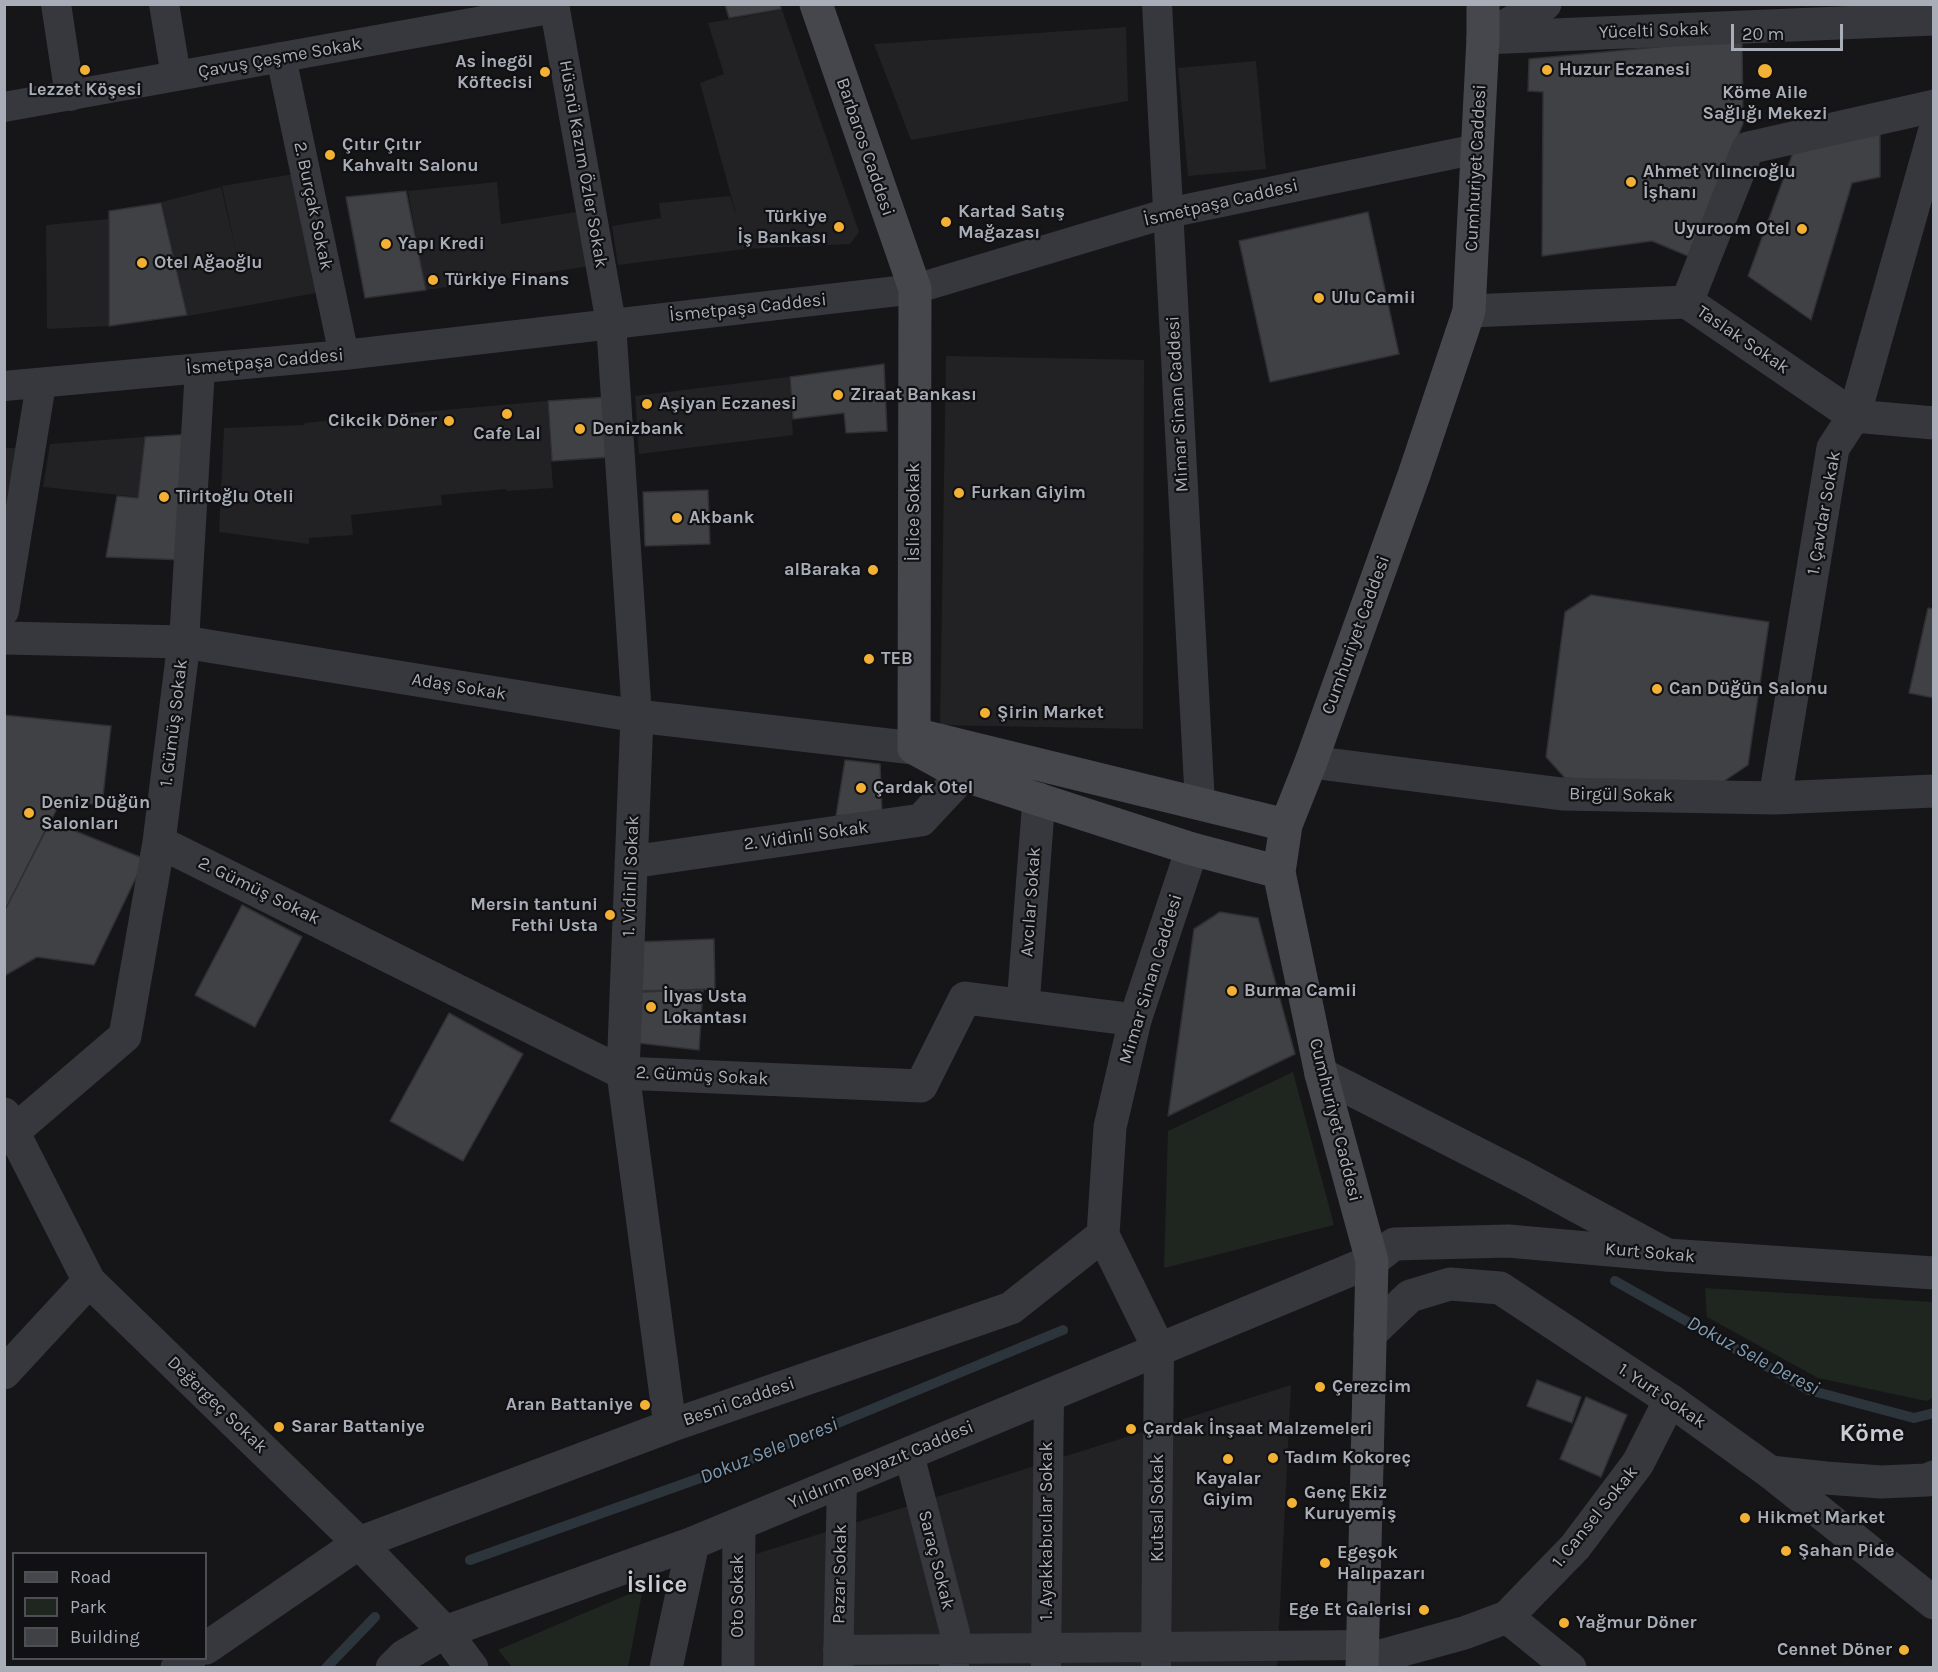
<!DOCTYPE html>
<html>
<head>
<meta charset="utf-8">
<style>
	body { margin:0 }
	#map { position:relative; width:1938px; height:1672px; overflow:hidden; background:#161618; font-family:Karla,sans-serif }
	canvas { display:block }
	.frame { position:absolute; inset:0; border:6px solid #a8adb8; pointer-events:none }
	.legend { position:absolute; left:12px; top:1552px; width:195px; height:108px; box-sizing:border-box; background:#111113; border:2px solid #4d4f55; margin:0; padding:8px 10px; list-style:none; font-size:18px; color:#a8adb8 }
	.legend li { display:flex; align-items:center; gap:12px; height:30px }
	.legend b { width:30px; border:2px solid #4d4f55 }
	.scale { position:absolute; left:1731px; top:24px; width:112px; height:27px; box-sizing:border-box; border:3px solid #a8adb8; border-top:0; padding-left:8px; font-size:18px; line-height:21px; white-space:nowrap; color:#a8adb8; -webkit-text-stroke:4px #111113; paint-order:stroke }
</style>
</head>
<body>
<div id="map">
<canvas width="1938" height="1672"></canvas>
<div class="frame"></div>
<ul class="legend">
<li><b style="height:8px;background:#45474d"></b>Road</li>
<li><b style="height:16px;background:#1e261f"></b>Park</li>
<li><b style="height:16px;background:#404145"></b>Building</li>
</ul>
<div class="scale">20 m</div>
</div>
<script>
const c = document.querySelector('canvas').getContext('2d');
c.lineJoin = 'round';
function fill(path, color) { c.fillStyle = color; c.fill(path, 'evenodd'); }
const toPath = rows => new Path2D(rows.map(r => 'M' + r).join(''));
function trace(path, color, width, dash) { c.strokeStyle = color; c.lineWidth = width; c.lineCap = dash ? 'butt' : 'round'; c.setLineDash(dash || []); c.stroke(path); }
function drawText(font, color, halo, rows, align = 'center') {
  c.font = font + ' Karla,sans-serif'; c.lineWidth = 4.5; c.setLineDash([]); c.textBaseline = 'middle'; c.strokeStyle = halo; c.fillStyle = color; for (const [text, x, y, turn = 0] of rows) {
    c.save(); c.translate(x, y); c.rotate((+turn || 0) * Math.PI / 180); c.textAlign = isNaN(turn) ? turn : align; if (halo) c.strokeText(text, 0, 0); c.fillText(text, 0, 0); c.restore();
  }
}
const built = toPath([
	[782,10,859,232,850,244,745,249,618,265,612,226,661,218,659,203,730,196,738,221,700,83,724,74,708,23],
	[1126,27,1128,101,911,140,874,44],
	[1256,61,1266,169,1188,176,1178,68],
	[300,173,322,292,188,316,162,202,221,187,237,256,222,186],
	[497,182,501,224,582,211,591,266,426,290,408,191],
	[108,219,108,326,47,329,46,225],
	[946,356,1144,360,1143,729,940,725],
	[789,377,793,435,639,454,635,396],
	[547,401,553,488,506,491,506,489,441,495,442,505,351,515,353,535,309,538,309,544,219,532,224,428,304,425,305,423,342,419],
	[144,437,138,497,43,487,50,444],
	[5,448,17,448,5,508],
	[1291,1385,1277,1667,754,1668,756,1554]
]);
const green = toPath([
	[1293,1072,1334,1225,1164,1268,1168,1131],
	[1705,1288,1933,1302,1933,1398,1926,1401,1818,1378,1707,1317],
	[643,1588,628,1667,512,1667,498,1650]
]);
const stream = toPath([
	[1615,1281,1809,1390,1914,1418,1934,1413],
	[470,1560,734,1466,1063,1330],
	[326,1668,375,1617]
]);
const building = toPath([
	[725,4,780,4,781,9,729,18,725,4],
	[1742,39,1743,124,1688,256,1652,241,1542,256,1543,92,1528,91,1529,59,1742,39],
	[1880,133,1880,177,1852,183,1811,320,1748,276,1795,147,1880,133],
	[406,191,426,290,365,298,346,197,406,191],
	[161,203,187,315,109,326,109,211,161,203],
	[1368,212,1399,354,1270,382,1239,241,1368,212],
	[884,364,887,431,846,433,844,413,793,419,790,377,884,364],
	[608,397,612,457,552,461,548,401,608,397],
	[194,434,183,560,106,557,117,496,138,498,145,437,194,434],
	[708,490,710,544,645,546,643,492,708,490],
	[1591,595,1769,622,1748,765,1711,790,1565,778,1546,757,1565,612,1591,595],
	[1928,608,1934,609,1934,698,1909,693,1928,608],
	[4,715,111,726,102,805,61,801,4,912,4,715],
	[845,760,880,764,882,812,836,816,845,760],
	[50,821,145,859,94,965,37,957,4,976,4,912,50,821],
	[242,905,302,937,255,1027,195,995,242,905],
	[1220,912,1258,918,1295,1054,1168,1116,1194,929,1220,912],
	[714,939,715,989,637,991,636,942,714,939],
	[703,990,699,1050,638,1043,637,992,703,990],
	[449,1013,523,1054,463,1161,390,1121,449,1013],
	[1537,1380,1581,1397,1572,1423,1527,1406,1537,1380],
	[1586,1397,1627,1415,1601,1477,1560,1459,1586,1397]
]);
const pedestrian = toPath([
	[56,4,70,96],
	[164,4,176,76],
	[554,4,611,323,637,716],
	[1157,4,1200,804],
	[281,57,344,355],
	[4,107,555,8],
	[4,386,344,355,915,289,1168,213,1477,149],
	[4,611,41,384],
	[184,642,200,368],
	[909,1454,955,1633,954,1668],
	[838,1650,1363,1645],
	[838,1668,842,1481],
	[1046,1668,1049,1395],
	[1156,1668,1159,1349]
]);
const minor = toPath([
	[1483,38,1934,19],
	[1687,302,1748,148,1934,106],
	[1469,311,1687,302,1854,416,1934,423],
	[637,716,623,1073,670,1426],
	[1311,762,1562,794,1775,798,1934,791],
	[1775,798,1833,448,1854,416,1934,133],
	[159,842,623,1073,921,1086,965,998,1135,1020],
	[631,862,921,820,963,775],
	[1023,1005,1039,799],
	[1321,1074,1523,1177,1667,1255],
	[4,1114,89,1281,359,1543,445,1632,472,1668],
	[13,1132,125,1036,159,842,184,642],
	[4,1373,89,1281],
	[1770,1472,1934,1603],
	[206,1648,359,1543,670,1426,1011,1308,1103,1235],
	[1363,1661,1464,1633,1507,1617,1575,1547,1638,1463,1670,1400],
	[177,1668,190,1658],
	[392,1668,404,1656,445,1632,693,1543],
	[738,1668,739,1524]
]);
const tertiary = toPath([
	[1483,38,1545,4],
	[4,638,184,642,637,716,914,748],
	[1370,1334,1410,1296,1450,1284,1500,1288,1670,1400,1770,1472,1826,1478,1881,1482,1927,1480,1934,1477],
	[1159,1349,1103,1235,1110,1127,1135,1020,1192,849],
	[1507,1617,1570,1668],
	[666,1668,693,1543,1372,1261,1394,1244,1508,1241,1667,1255,1934,1273]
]);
const secondary = toPath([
	[816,4,915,289,914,748,963,775,1192,849,1279,872],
	[914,734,1286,825],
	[1362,1668,1372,1261,1321,1074,1279,872,1286,825,1311,762,1414,475,1469,311,1483,38,1483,4]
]);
const markers = [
	[85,70,6,"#f2b134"],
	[1547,70,6,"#f2b134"],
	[1765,71,8,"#f2b134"],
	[545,72,6,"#f2b134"],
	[330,155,6,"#f2b134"],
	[1631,182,6,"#f2b134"],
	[946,222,6,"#f2b134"],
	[839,227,6,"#f2b134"],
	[1802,229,6,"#f2b134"],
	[386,244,6,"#f2b134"],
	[142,263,6,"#f2b134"],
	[433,280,6,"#f2b134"],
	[1319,298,6,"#f2b134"],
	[838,395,6,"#f2b134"],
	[647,404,6,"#f2b134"],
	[507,414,6,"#f2b134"],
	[449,421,6,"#f2b134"],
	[580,429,6,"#f2b134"],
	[959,493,6,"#f2b134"],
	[164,497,6,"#f2b134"],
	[677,518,6,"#f2b134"],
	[873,570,6,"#f2b134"],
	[869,659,6,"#f2b134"],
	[1657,689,6,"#f2b134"],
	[985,713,6,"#f2b134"],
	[861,788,6,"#f2b134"],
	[29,813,6,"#f2b134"],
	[610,915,6,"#f2b134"],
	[1232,991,6,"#f2b134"],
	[651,1007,6,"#f2b134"],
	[1320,1387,6,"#f2b134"],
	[645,1405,6,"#f2b134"],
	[279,1427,6,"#f2b134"],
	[1131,1429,6,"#f2b134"],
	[1273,1458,6,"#f2b134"],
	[1228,1459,6,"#f2b134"],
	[1292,1503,6,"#f2b134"],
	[1745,1518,6,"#f2b134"],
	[1786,1551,6,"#f2b134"],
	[1325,1563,6,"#f2b134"],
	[1424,1610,6,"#f2b134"],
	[1564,1623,6,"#f2b134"],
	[1904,1650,6,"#f2b134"]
];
const streetNames = [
	["Yücelti Sokak",1654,31,-2],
	["Çavuş Çeşme Sokak",280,58,-10],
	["Barbaros Caddesi",865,147,71],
	["Hüsnü Kazım Özler Sokak",583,164,80],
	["Cumhuriyet Caddesi",1476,168,-87],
	["İsmetpaşa Caddesi",1221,203,-13],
	["2. Burçak Sokak",313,206,78],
	["İsmetpaşa Caddesi",748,308,-6],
	["Taslak Sokak",1743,340,34],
	["İsmetpaşa Caddesi",265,362,-5],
	["Mimar Sinan Caddesi",1178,404,-93],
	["İslice Sokak",914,512,-90],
	["1. Çavdar Sokak",1824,513,-80],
	["Cumhuriyet Caddesi",1356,635,-70],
	["Adaş Sokak",459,687,9],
	["1. Gümüş Sokak",174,723,-83],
	["Birgül Sokak",1621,795,1],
	["2. Vidinli Sokak",806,836,-8],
	["1. Vidinli Sokak",631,876,-88],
	["2. Gümüş Sokak",259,891,26],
	["Avcılar Sokak",1031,902,-86],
	["Mimar Sinan Caddesi",1151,979,-73],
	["2. Gümüş Sokak",702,1076,3],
	["Cumhuriyet Caddesi",1335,1120,76],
	["Kurt Sokak",1650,1253,5],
	["1. Yurt Sokak",1662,1396,34],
	["Besni Caddesi",739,1402,-19],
	["Değergeç Sokak",217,1405,44],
	["Yıldırım Beyazıt Caddesi",881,1465,-23],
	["Kutsal Sokak",1158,1508,-90],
	["1. Cansel Sokak",1595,1517,-51],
	["1. Ayakkabıcılar Sokak",1047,1531,-90],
	["Saraç Sokak",936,1560,76],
	["Pazar Sokak",840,1574,-89],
	["Oto Sokak",738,1596,-90]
];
const poiNames = [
	["As İnegöl",533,62,"right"],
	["Köftecisi",533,83,"right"],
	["Huzur Eczanesi",1559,70],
	["Lezzet Köşesi",85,90,"center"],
	["Köme Aile",1765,93,"center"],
	["Sağlığı Mekezi",1765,114,"center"],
	["Çıtır Çıtır",342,145],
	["Kahvaltı Salonu",342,166],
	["Ahmet Yılıncıoğlu",1643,172],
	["İşhanı",1643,193],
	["Kartad Satış",958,212],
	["Mağazası",958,233],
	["Türkiye",827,217,"right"],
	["İş Bankası",827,238,"right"],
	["Uyuroom Otel",1790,229,"right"],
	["Yapı Kredi",398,244],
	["Otel Ağaoğlu",154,263],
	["Türkiye Finans",445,280],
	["Ulu Camii",1331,298],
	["Ziraat Bankası",850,395],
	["Aşiyan Eczanesi",659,404],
	["Cikcik Döner",437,421,"right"],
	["Denizbank",592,429],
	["Cafe Lal",507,434,"center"],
	["Furkan Giyim",971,493],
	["Tiritoğlu Oteli",176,497],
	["Akbank",689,518],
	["alBaraka",861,570,"right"],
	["TEB",881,659],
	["Can Düğün Salonu",1669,689],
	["Şirin Market",997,713],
	["Çardak Otel",873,788],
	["Deniz Düğün",41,803],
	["Salonları",41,824],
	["Mersin tantuni",598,905,"right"],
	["Fethi Usta",598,926,"right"],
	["Burma Camii",1244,991],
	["İlyas Usta",663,997],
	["Lokantası",663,1018],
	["Çerezcim",1332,1387],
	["Aran Battaniye",633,1405,"right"],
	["Sarar Battaniye",291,1427],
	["Çardak İnşaat Malzemeleri",1143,1429],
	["Tadım Kokoreç",1285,1458],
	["Kayalar",1228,1479,"center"],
	["Giyim",1228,1500,"center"],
	["Genç Ekiz",1304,1493],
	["Kuruyemiş",1304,1514],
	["Hikmet Market",1757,1518],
	["Şahan Pide",1798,1551],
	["Egeşok",1337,1553],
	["Halıpazarı",1337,1574],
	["Ege Et Galerisi",1412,1610,"right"],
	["Yağmur Döner",1576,1623],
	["Cennet Döner",1892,1650,"right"]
];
const waterNames = [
	["Dokuz Sele Deresi",1753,1356,28],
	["Dokuz Sele Deresi",769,1451,-22]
];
const districtNames = [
	["Köme",1872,1434],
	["İslice",657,1585]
];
fill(built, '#222225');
fill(green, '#1e261f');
trace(stream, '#2c353c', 10);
fill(building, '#404145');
trace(building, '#303034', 1.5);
trace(pedestrian, '#37383d', 30);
trace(minor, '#37383d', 33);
trace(tertiary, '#37383d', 33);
trace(secondary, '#45474d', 33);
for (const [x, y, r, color] of markers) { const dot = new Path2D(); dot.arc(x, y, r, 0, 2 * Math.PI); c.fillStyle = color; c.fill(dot); trace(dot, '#111113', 2); }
drawText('18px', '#a8adb8', '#111113', streetNames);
drawText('bold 18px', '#a8adb8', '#111113', poiNames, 'left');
drawText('italic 20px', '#7f9bb3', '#111113', waterNames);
drawText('bold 24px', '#c9ccd4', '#111113', districtNames);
</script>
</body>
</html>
